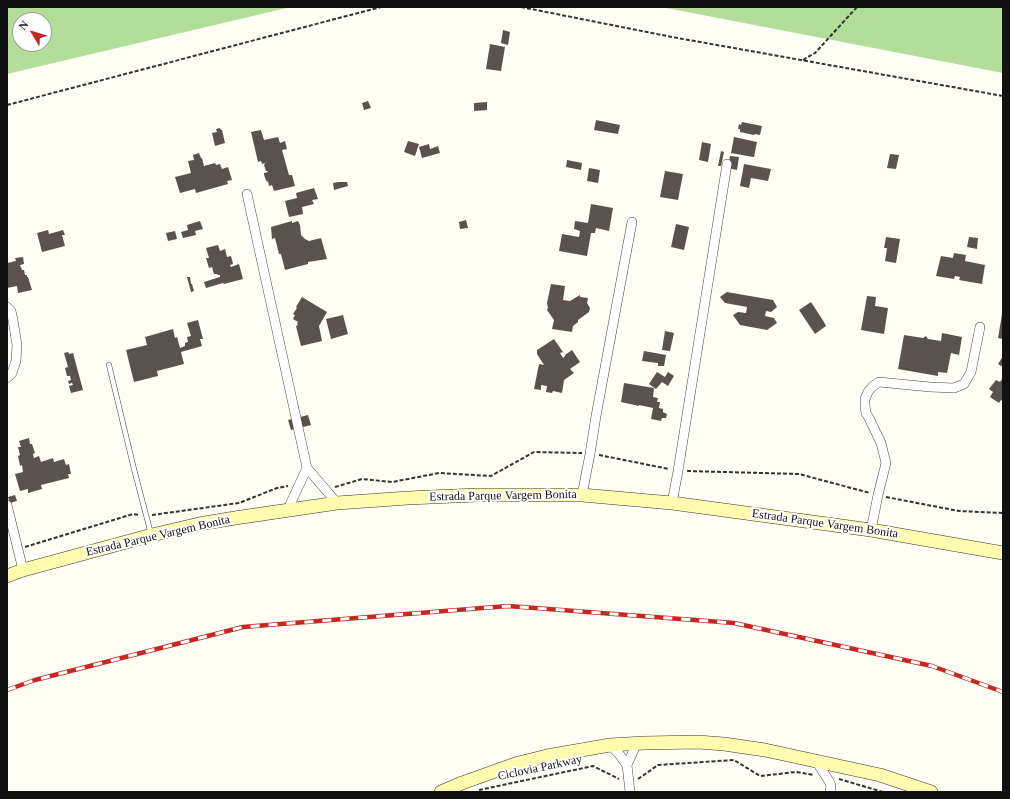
<!DOCTYPE html>
<html>
<head>
<meta charset="utf-8">
<style>
	body { margin:0 }
	#map { position:relative; width:1010px; height:799px; overflow:hidden; background:#fffef5; font-family:Georgia,serif }
	canvas { display:block }
	.frame { position:absolute; inset:0; border:8px solid #111; pointer-events:none }
	.north { position:absolute; left:12px; top:12px; width:40px; height:40px; box-sizing:border-box; background:#fff; border:1px solid #a0a0a0; border-radius:50%; rotate:308deg; font-size:11px; font-weight:700; line-height:16px; text-align:center; color:#111 }
	.north::after { content:''; display:block; margin:auto; width:14px; height:18px; background:#c82622; clip-path:polygon(50% 0,100% 100%,50% 72%,0 100%) }
</style>
</head>
<body>
<div id="map">
<canvas width="1010" height="799"></canvas>
<div class="frame"></div>
<div class="north">N</div>
</div>
<script>
const c = document.querySelector('canvas').getContext('2d');
c.lineJoin = 'round';
function fill(path, color) { c.fillStyle = color; c.fill(path, 'evenodd'); }
const toPath = rows => new Path2D(rows.map(r => 'M' + r).join(''));
function trace(path, color, width, dash) { c.strokeStyle = color; c.lineWidth = width; c.lineCap = dash ? 'butt' : 'round'; c.setLineDash(dash || []); c.stroke(path); }
function drawText(font, color, halo, rows, align = 'center') {
  c.font = font + ' Georgia,serif'; c.lineWidth = 4; c.setLineDash([]); c.textBaseline = 'middle'; c.strokeStyle = halo; c.fillStyle = color; for (const [text, x, y, turn = 0] of rows) {
    c.save(); c.translate(x, y); c.rotate((+turn || 0) * Math.PI / 180); c.textAlign = isNaN(turn) ? turn : align; if (halo) c.strokeText(text, 0, 0); c.fillText(text, 0, 0); c.restore();
  }
}
const forest = toPath([
	[7,7,291,7,7,74],
	[20,20,44,20,44,44,20,44],
	[661,7,1003,7,1003,73]
]);
const building = toPath([
	[503,30,510,32,508,45,501,43],
	[490,44,505,47,501,71,486,69],
	[368,101,371,108,364,110,362,103],
	[487,102,487,110,474,111,474,103],
	[596,120,620,125,618,134,594,130],
	[742,122,762,126,760,135,755,134,754,135,740,132,740,129,738,129,739,124,741,125],
	[220,128,221,130,222,130,225,143,215,146,212,133,217,132,216,129],
	[261,130,264,140,278,137,280,143,285,141,287,149,282,150,289,175,292,175,295,186,274,191,272,185,269,186,268,181,267,182,266,180,264,175,264,173,268,172,267,171,266,171,264,165,265,163,262,164,261,161,258,162,251,132],
	[734,137,757,142,754,157,753,157,731,153],
	[408,141,419,144,415,156,404,152],
	[702,142,711,144,708,162,699,160],
	[429,144,430,149,438,146,440,153,422,158,419,147],
	[721,151,724,152,721,166,718,166],
	[199,153,201,158,202,158,204,166,215,163,216,165,220,164,222,169,228,167,232,180,227,181,228,184,196,193,195,189,180,193,175,177,191,173,188,161,194,160,193,155],
	[890,154,899,155,896,169,887,168],
	[730,156,739,157,737,170,728,168],
	[567,160,582,163,581,170,566,167],
	[744,164,771,169,768,181,751,178,749,188,740,186],
	[589,168,600,170,598,183,587,181],
	[665,171,683,174,678,200,660,197],
	[339,182,347,182,348,186,334,190,333,183],
	[314,188,318,199,312,200,314,204,302,207,303,214,289,217,285,201,297,198,296,193],
	[591,204,613,208,609,231,596,228,595,233,591,233,587,256,559,251,562,234,579,237,580,231,574,229,575,221,588,223],
	[466,220,468,228,460,229,459,222],
	[200,221,203,229,195,231,196,235,183,238,181,232,188,230,187,225],
	[292,221,292,223,298,221,300,225,301,235,305,239,309,241,321,238,327,259,308,262,308,264,285,270,281,254,279,254,275,238,272,239,271,227],
	[676,224,689,227,684,250,671,247],
	[48,230,49,234,63,230,65,235,62,235,65,246,42,252,37,233],
	[175,231,177,239,168,241,166,233],
	[886,237,900,239,896,263,885,261,887,248,884,248],
	[969,237,978,238,977,249,967,247],
	[218,245,220,251,225,249,227,257,231,256,233,264,230,265,231,267,239,264,243,279,224,284,223,283,206,288,204,282,220,277,220,275,218,275,217,274,214,274,212,267,209,268,206,258,209,258,206,248],
	[954,253,966,255,965,261,985,265,982,284,959,280,960,277,955,276,954,279,936,276,941,256,953,258],
	[23,257,24,264,20,265,22,270,24,270,25,275,27,275,27,277,28,277,32,290,18,293,17,286,7,288,7,263,16,261,15,258],
	[187,277,190,277,191,284,192,284,194,291,191,292],
	[551,284,565,286,563,300,570,301,580,295,580,297,588,298,587,303,590,308,589,312,578,320,578,322,573,326,572,332,552,329,554,320,547,310,548,308,547,303],
	[727,292,773,300,777,307,771,312,766,311,765,316,774,318,777,323,767,330,740,325,733,315,738,312,746,313,747,307,725,303,720,297],
	[867,296,876,297,875,306,888,308,884,334,861,330],
	[302,297,327,312,319,326,322,341,301,346,296,326,298,325,297,323,298,322,293,319,295,315,293,314,297,308,296,307],
	[811,302,824,322,826,326,815,334,799,310],
	[1002,314,1003,314,1003,339,998,338],
	[343,315,348,334,331,339,326,319],
	[198,320,203,339,200,339,202,346,181,352,184,364,157,371,158,376,134,382,126,350,147,345,145,337,173,329,175,338,177,337,180,348,185,346,185,343,188,342,187,337,191,336,187,323],
	[665,331,674,333,670,351,662,350],
	[942,333,962,337,959,355,951,353,947,373,938,372,938,376,898,369,904,335,923,338,926,336,928,339,941,341],
	[554,339,563,352,560,353,563,358,565,356,565,355,572,350,580,362,570,369,574,373,564,380,562,393,553,391,552,393,546,392,547,386,541,385,541,390,534,389,539,364,544,365,537,354,537,350],
	[644,351,666,355,664,366,658,366,658,363,642,361],
	[68,352,69,354,73,353,83,390,71,393,69,386,73,385,72,383,69,384,68,381,71,380,70,376,67,376,65,368,68,367,64,353],
	[1003,356,1003,367,998,364],
	[657,372,665,377,668,372,674,376,668,386,662,382,656,389,649,384],
	[1003,378,1003,401,1001,400,999,403,990,397,993,392,989,389,996,380,1000,382],
	[624,383,654,388,653,397,658,398,657,402,660,402,659,408,663,409,663,412,667,414,666,418,662,418,661,421,651,419,653,408,639,405,639,406,621,402],
	[308,415,311,425,291,430,288,420],
	[29,438,30,444,32,444,35,453,33,454,35,463,34,458,39,456,41,462,53,458,54,462,64,459,66,465,69,464,71,474,68,474,69,478,41,485,42,489,28,493,28,489,20,491,15,474,23,472,22,465,20,466,18,456,20,455,18,447,21,447,19,441],
	[15,495,17,501,10,503,8,497]
]);
const path = toPath([
	[521,7,672,37,1003,96],
	[803,60,815,53,857,7],
	[7,105,381,7],
	[599,455,669,469],
	[687,471,799,474,870,493],
	[335,487,362,479,392,482,439,473,491,476,534,452,582,453],
	[886,497,959,511,1003,513],
	[152,515,239,503,277,488,288,486],
	[25,547,133,514,140,515],
	[638,779,658,765,734,760,760,776,796,772,814,775],
	[839,779,883,792],
	[479,790,593,766,619,779]
]);
const lane = toPath([
	[109,365,134,469,151,534]
]);
const street = toPath([
	[247,194,307,468,337,503],
	[7,307,11,311,13,320,17,345,16,361,12,373,7,378],
	[582,495,590,454,596,416,632,222],
	[672,503,678,471,727,164],
	[7,505,23,570],
	[287,511,307,468],
	[871,530,878,495,886,463,881,443,869,418,866,413,865,406,865,399,868,392,872,387,879,382,930,387,954,388,964,384,971,372,980,327],
	[610,745,619,754,627,765],
	[816,761,829,781,831,786,830,792],
	[630,792,627,765,637,743]
]);
const secondary = toPath([
	[7,576,23,570,152,535,199,524,235,518,337,503,408,498,477,495,582,495,672,503,871,530,1003,553],
	[441,792,462,783,515,764,547,756,610,745,644,743,698,742,724,744,765,750,880,775,931,792]
]);
const rail = toPath([
	[7,690,35,680,243,627,508,606,734,623,932,666,1003,692]
]);
const streetNames = [
	["Estrada Parque Vargem Bonita",503,496,-1],
	["Estrada Parque Vargem Bonita",825,524,8],
	["Estrada Parque Vargem Bonita",158,536,-13],
	["Ciclovia Parkway",540,768,-12]
];
fill(forest, '#b3de9a');
fill(building, '#5a534d');
trace(lane, '#444', 5.5);
trace(street, '#444', 10);
trace(secondary, '#333', 14);
trace(path, '#333', 2, [4, 2]);
trace(lane, '#fff', 4.5);
trace(street, '#fff', 9);
trace(secondary, '#fffcb0', 13);
trace(rail, '#c82622', 4.5);
trace(rail, '#fff', 3, [9]);
drawText('12px', '#111', '#fff', streetNames);
</script>
</body>
</html>
